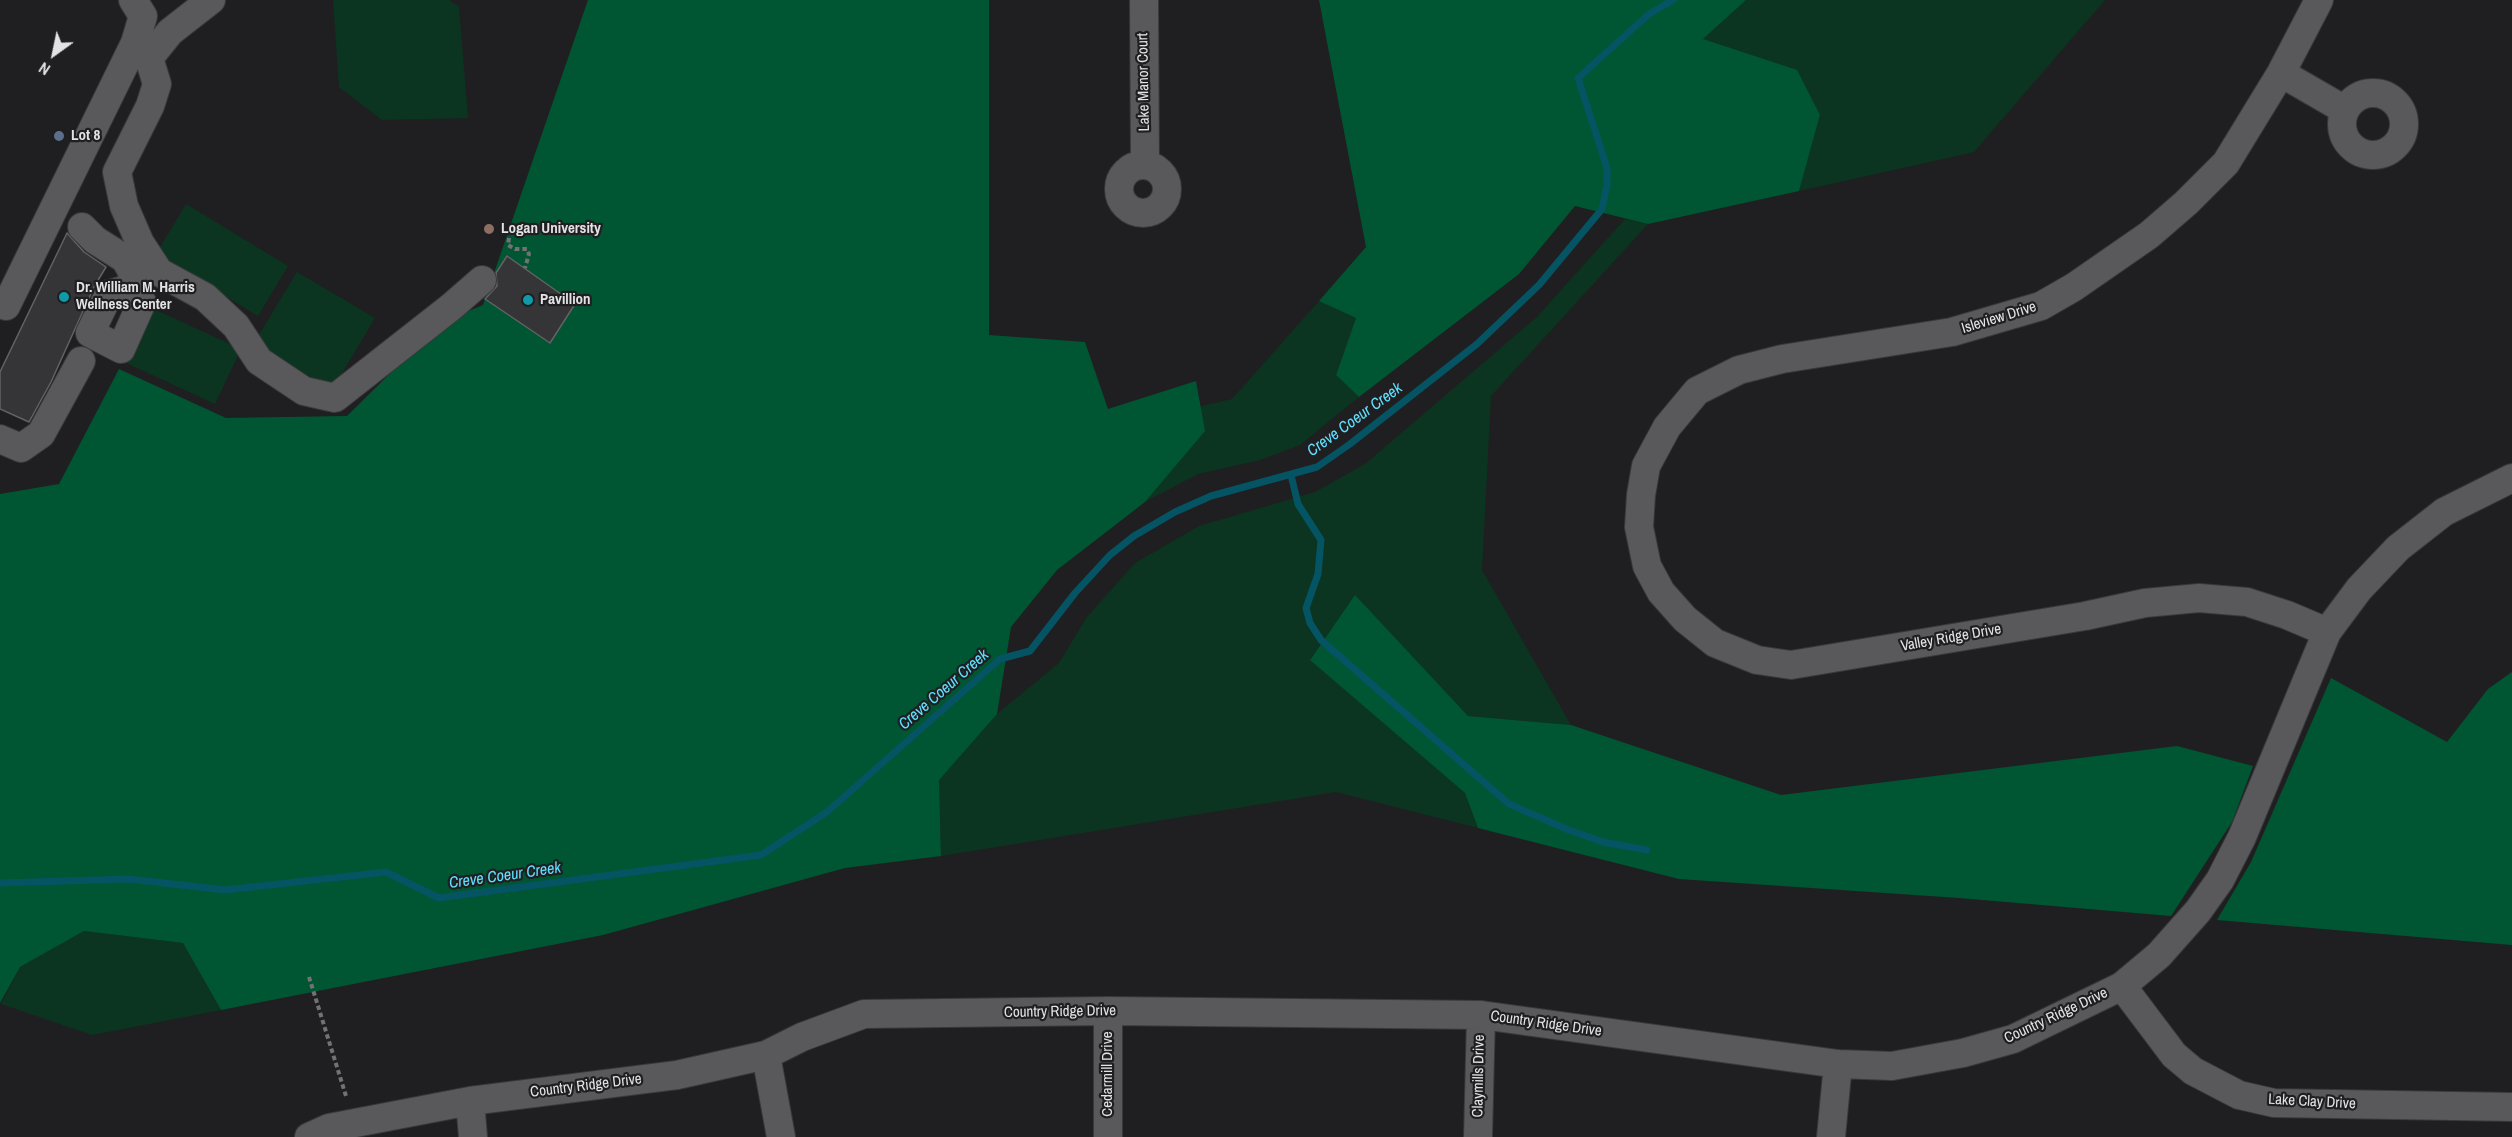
<!DOCTYPE html>
<html>
<head>
<meta charset="utf-8">
<style>
	body { margin:0 }
	#map { position:relative; width:2512px; height:1137px; overflow:hidden; background:#1f1f21; font-family:"Archivo Narrow",sans-serif }
	canvas { display:block }
	.north { position:absolute; left:24px; top:24px; width:60px; height:60px; -webkit-text-stroke:4px #1f1f21; paint-order:stroke; rotate:213deg; font-size:16px; font-weight:700; line-height:24px; text-align:center; color:#e3e3e5 }
	.north::after { content:''; display:block; margin:auto; width:21px; height:27px; background:#e3e3e5; clip-path:polygon(50% 0,100% 100%,50% 72%,0 100%) }
</style>
</head>
<body>
<div id="map">
<canvas width="2512" height="1137"></canvas>
<div class="north">N</div>
</div>
<script>
const c = document.querySelector('canvas').getContext('2d');
c.lineJoin = 'round';
function fill(path, color) { c.fillStyle = color; c.fill(path, 'evenodd'); }
const toPath = rows => new Path2D(rows.map(r => 'M' + r).join(''));
function trace(path, color, width, dash) { c.strokeStyle = color; c.lineWidth = width; c.lineCap = dash ? 'butt' : 'round'; c.setLineDash(dash || []); c.stroke(path); }
function drawText(font, color, halo, rows, align = 'center') {
  c.font = font + ' "Archivo Narrow",sans-serif'; c.lineWidth = 4.5; c.setLineDash([]); c.textBaseline = 'middle'; c.strokeStyle = halo; c.fillStyle = color; for (const [text, x, y, turn = 0] of rows) {
    c.save(); c.translate(x, y); c.rotate((+turn || 0) * Math.PI / 180); c.textAlign = isNaN(turn) ? turn : align; if (halo) c.strokeText(text, 0, 0); c.fillText(text, 0, 0); c.restore();
  }
}
const green = toPath([
	[333,0,449,0,459,7,468,118,382,120,339,87],
	[1746,0,2105,0,1974,152,1799,191,1820,115,1703,39],
	[186,204,288,266,258,316,156,254],
	[1625,219,1648,224,1491,396,1482,570,1571,725,1468,716,1355,596,1310,659,1465,793,1478,828,1336,792,941,856,939,779,997,714,1059,663,1087,617,1135,563,1199,526,1315,492,1365,464,1537,317],
	[297,272,375,318,332,390,254,343],
	[1319,301,1356,318,1336,375,1359,397,1300,445,1260,460,1198,474,1145,502,1204,431,1197,407,1232,399],
	[149,307,241,349,215,404,124,362],
	[84,931,183,943,221,1010,92,1035,1,1004,20,967]
]);
const forest = toPath([
	[588,0,989,0,989,335,1085,342,1108,409,1196,381,1205,431,1145,502,1057,570,1011,627,997,714,939,780,941,856,845,868,603,935,221,1010,183,943,84,931,20,967,0,1003,0,494,59,484,119,369,226,418,347,416,442,322,483,305],
	[1319,0,1746,0,1703,39,1797,70,1820,115,1799,191,1648,224,1575,206,1519,274,1359,397,1336,375,1356,318,1319,301,1366,247],
	[1355,595,1468,716,1571,725,1781,795,2177,746,2253,766,2232,822,2171,916,1959,898,1679,879,1478,828,1465,793,1310,660],
	[2512,672,2512,945,2217,920,2251,862,2331,678,2447,742,2488,689]
]);
const stream = toPath([
	[1291,475,1298,504,1321,540,1318,574,1306,608,1310,623,1321,640,1509,804,1569,830,1603,842,1647,850],
	[0,883,129,879,225,890,386,872,439,898,761,855,827,812,1000,659,1030,651,1075,593,1110,555,1134,536,1175,512,1211,496,1317,467,1350,444,1477,344,1539,285,1602,209,1607,185,1607,168,1578,78,1649,14,1673,0]
]);
const building = toPath([
	[67,233,84,252,106,267,94,287,51,382,29,422,0,409,0,372,67,233],
	[507,256,575,304,550,343,485,299,497,286,496,273,507,256]
]);
const path = toPath([
	[509,238,508,245,515,249,527,249,529,254,525,268],
	[309,977,346,1096]
]);
const minor = toPath([
	[211,0,170,32,149,58,157,84,150,106,117,172,124,206,140,243,159,272,205,297,236,326,259,361,304,391,335,398,451,307,482,280],
	[1144,0,1145,165],
	[2319,0,2281,73,2226,163,2186,203,2149,235,2074,287,2041,306,1952,332,1782,359,1739,370,1697,391,1667,427,1646,466,1641,495,1639,527,1647,566,1661,592,1685,619,1715,643,1757,660,1791,665,2085,616,2145,603,2199,598,2247,602,2287,615,2327,632],
	[2281,73,2345,110],
	'2342 124a31 31 0 1 1 62 0a31 31 0 1 1-62 0Z',
	'1119 189a24 24 0 1 1 48 0a24 24 0 1 1-48 0Z',
	[82,227,95,240,125,259,133,273,131,288,109,294,90,333,121,349,142,302,131,288],
	[0,304,6,306,135,43,143,16,133,0],
	[0,439,21,448,41,434,81,361],
	[2122,986,2174,1055,2193,1071,2239,1095,2274,1103,2512,1107],
	[1108,1011,1108,1137],
	[766,1055,781,1137],
	[470,1101,473,1137],
	[309,1137,329,1128,470,1101,677,1075,766,1055,802,1037,864,1014,1108,1011,1481,1015,1838,1064,1892,1066,1963,1053,2013,1039,2122,986,2159,955,2198,911,2220,880,2242,837,2327,632,2359,589,2398,548,2444,512,2512,478],
	[1478,1137,1481,1015],
	[1831,1137,1838,1064]
]);
const markers = [
	[59,136,6,"#5c6f8a"],
	[489,229,6,"#8d6e63"],
	[64,297,6,"#0f9aa8"],
	[528,300,6,"#0f9aa8"]
];
const streetNames = [
	["Lake Manor Court",1144,82,-91],
	["Isleview Drive",1999,318,-17],
	["Valley Ridge Drive",1951,638,-10],
	["Country Ridge Drive",1060,1012,-1],
	["Country Ridge Drive",2056,1016,-25],
	["Country Ridge Drive",1546,1024,8],
	["Cedarmill Drive",1108,1074,-90],
	["Claymills Drive",1479,1076,-89],
	["Country Ridge Drive",586,1086,-7],
	["Lake Clay Drive",2312,1102,3]
];
const poiNames = [
	["Lot 8",71,136],
	["Logan University",501,229],
	["Dr. William M. Harris",76,288],
	["Wellness Center",76,305],
	["Pavillion",540,300]
];
const waterNames = [
	["Creve Coeur Creek",1355,420,-36],
	["Creve Coeur Creek",944,690,-41],
	["Creve Coeur Creek",505,876,-8]
];
fill(green, '#0b3520');
fill(forest, '#005632');
trace(stream, '#045464', 7);
fill(building, '#353436');
trace(building, '#636264', 1.5);
trace(minor, '#39393b', 30);
trace(path, '#727274', 4, [4.5, 3]);
trace(minor, '#59595c', 28);
for (const [x, y, r, color] of markers) { const dot = new Path2D(); dot.arc(x, y, r, 0, 2 * Math.PI); c.fillStyle = color; c.fill(dot); trace(dot, '#1f1f21', 2); }
drawText('15px', '#e3e3e5', '#1f1f21', streetNames);
drawText('bold 15px', '#e3e3e5', '#1f1f21', poiNames, 'left');
drawText('italic 16px', '#60e0ff', '#1f1f21', waterNames);
</script>
</body>
</html>
